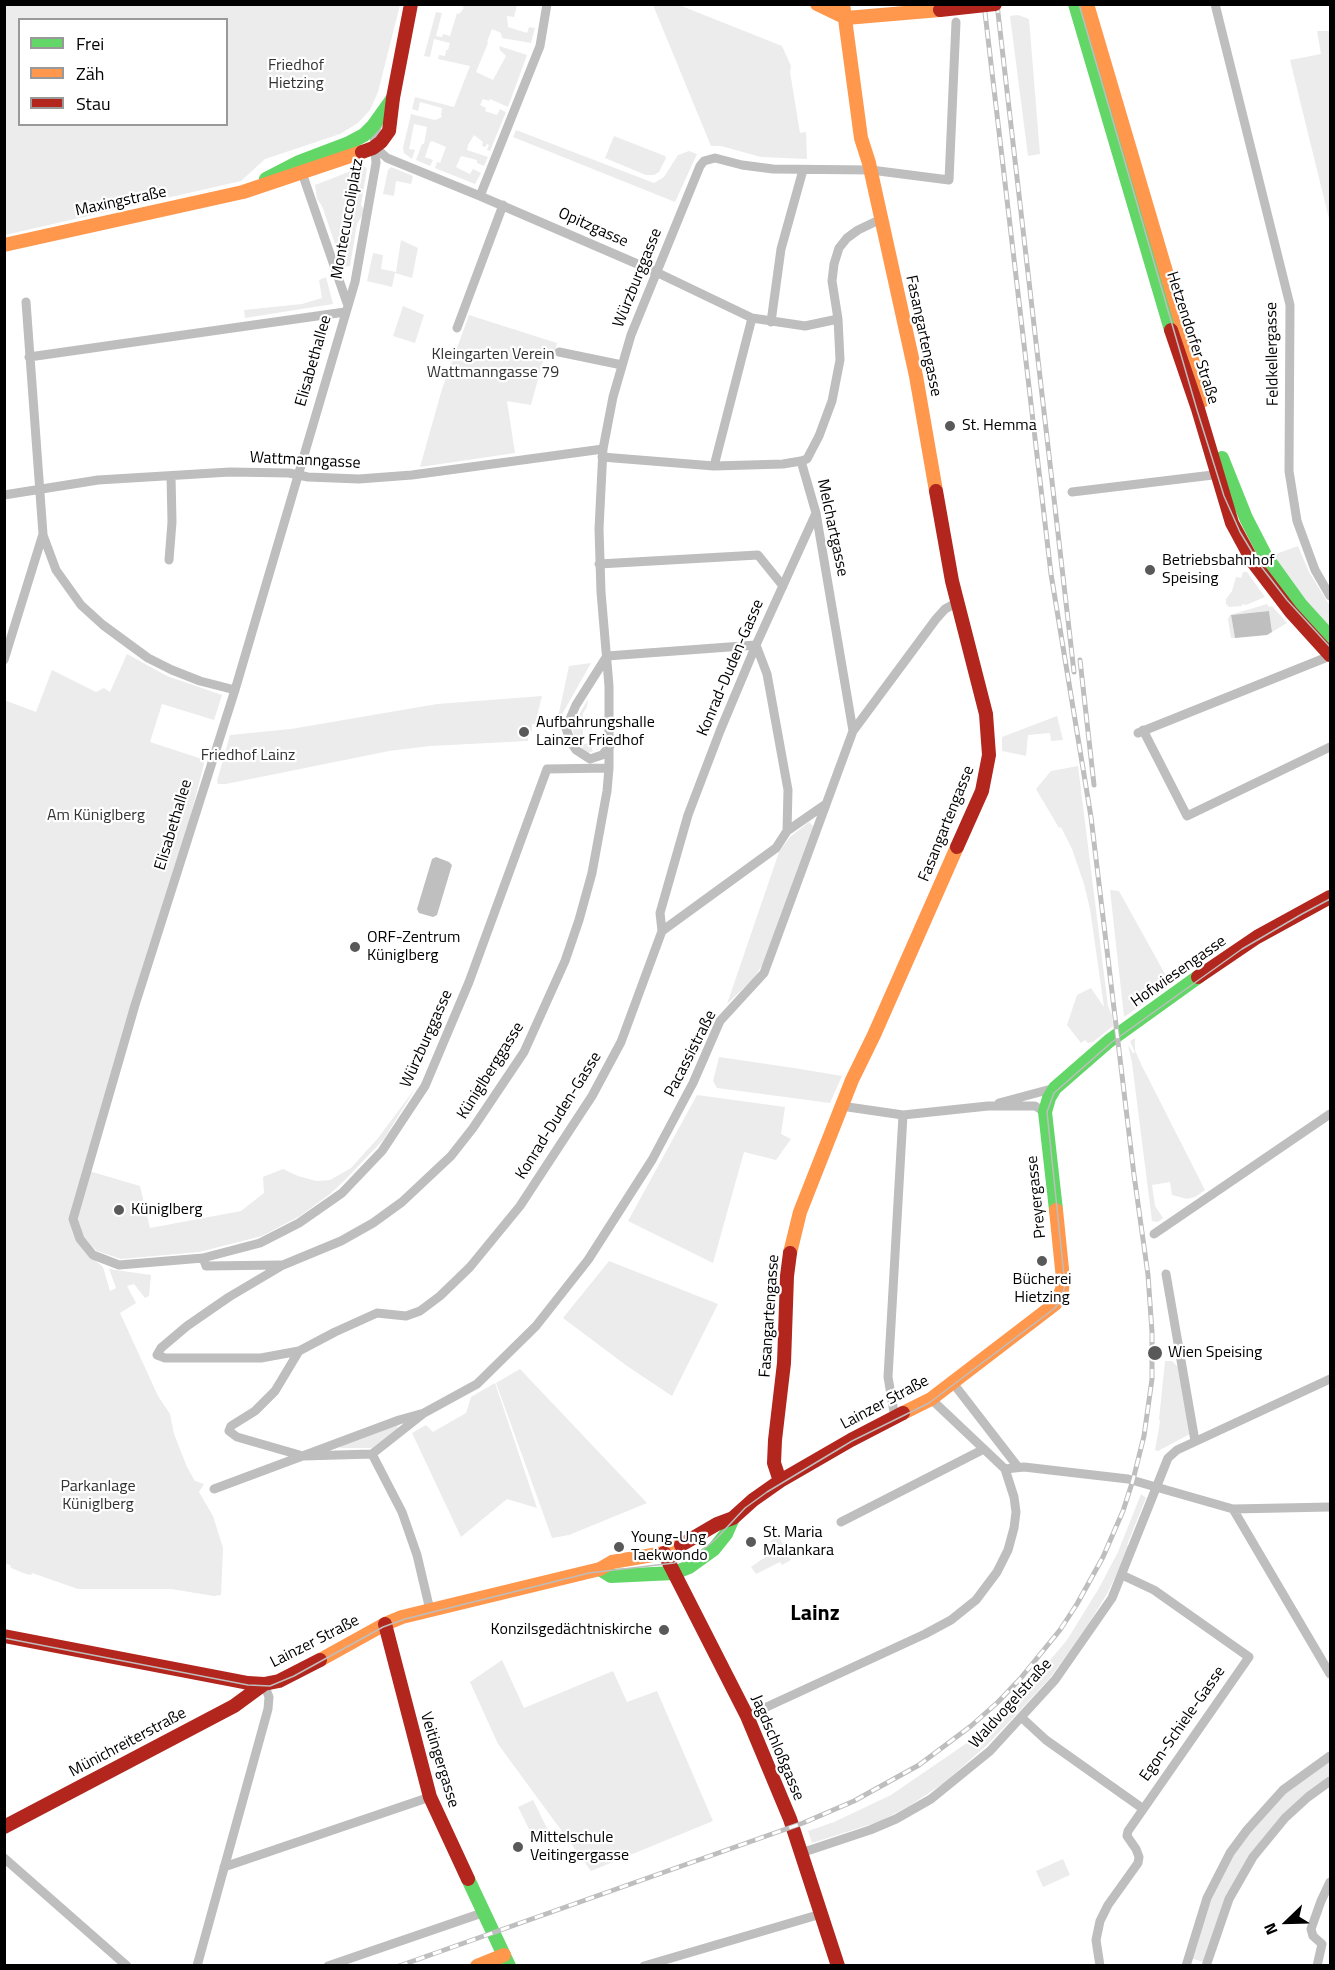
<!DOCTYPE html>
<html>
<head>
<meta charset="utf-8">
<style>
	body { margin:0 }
	#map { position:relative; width:1335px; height:1970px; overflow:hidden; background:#fff; font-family:"Titillium Web",sans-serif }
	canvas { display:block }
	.frame { position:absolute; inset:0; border:6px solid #000; pointer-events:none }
	.legend { position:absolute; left:18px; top:18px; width:210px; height:108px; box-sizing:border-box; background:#fff; border:2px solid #999; margin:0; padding:8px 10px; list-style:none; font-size:18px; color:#000 }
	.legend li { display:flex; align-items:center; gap:12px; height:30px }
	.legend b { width:30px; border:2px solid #999 }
	.north { position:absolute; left:1257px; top:1892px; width:60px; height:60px; -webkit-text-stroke:4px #fff; paint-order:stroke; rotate:247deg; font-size:16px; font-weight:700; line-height:24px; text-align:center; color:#000 }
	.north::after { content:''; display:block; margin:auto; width:21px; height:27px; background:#000; clip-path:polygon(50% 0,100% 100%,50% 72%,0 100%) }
</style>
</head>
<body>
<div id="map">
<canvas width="1335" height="1970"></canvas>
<div class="frame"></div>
<ul class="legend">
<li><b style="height:8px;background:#63d668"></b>Frei</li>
<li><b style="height:8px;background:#ff974d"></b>Zäh</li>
<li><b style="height:8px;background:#b3261e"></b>Stau</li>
</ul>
<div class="north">N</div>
</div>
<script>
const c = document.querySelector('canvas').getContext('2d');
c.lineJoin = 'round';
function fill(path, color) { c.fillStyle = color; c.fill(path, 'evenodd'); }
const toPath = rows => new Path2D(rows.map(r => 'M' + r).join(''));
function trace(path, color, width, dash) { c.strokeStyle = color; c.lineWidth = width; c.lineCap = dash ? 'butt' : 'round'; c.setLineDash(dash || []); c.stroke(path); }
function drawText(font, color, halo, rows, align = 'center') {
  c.font = font + ' "Titillium Web",sans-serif'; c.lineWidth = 4.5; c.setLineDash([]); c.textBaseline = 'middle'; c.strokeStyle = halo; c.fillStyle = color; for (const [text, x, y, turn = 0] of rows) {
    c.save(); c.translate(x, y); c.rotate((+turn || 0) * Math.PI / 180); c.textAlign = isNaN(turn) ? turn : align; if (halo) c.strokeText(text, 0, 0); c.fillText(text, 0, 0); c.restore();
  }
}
const green = toPath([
	[461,4,517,5,514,17,507,16,508,27,527,33,529,27,535,28,531,43,502,38,501,33,492,29,487,42,488,43,476,72,493,80,506,56,500,50,499,46,527,55,508,107,490,99,489,101,483,99,480,105,486,108,485,111,497,115,500,109,506,112,490,151,487,150,489,145,487,144,485,147,482,146,483,142,474,135,468,145,467,150,488,157,484,166,477,163,477,160,461,156,456,167,470,174,473,169,481,173,475,184,435,168,437,162,440,163,446,147,432,141,430,142,425,157,433,160,430,166,416,160,422,144,424,144,427,127,414,124,409,149,415,150,412,159,404,153,403,148,411,114,435,120,442,117,441,115,442,108,420,102,418,111,412,109,415,97,454,107,470,66,438,59,439,55,445,56,446,50,448,50,450,43,434,39,430,57,424,56,436,12,442,13,436,36,442,37,443,34,450,36,457,13,459,14,464,8],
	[4,5,5,4,400,5,378,92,370,110,358,123,340,134,265,159,241,181,5,235],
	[20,20,226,20,226,124,20,124],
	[653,5,679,5,782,46,791,66,790,72,800,133,806,132,807,159,761,157,721,146,711,146],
	[1018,15,1029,19,1040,154,1028,156,1010,16],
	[1317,31,1330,31,1330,223,1290,60,1321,54],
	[516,130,654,183,664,177,678,155,689,151,697,154,675,202,513,137],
	[614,136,665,156,666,158,659,172,654,175,646,175,605,158],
	[364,166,367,169,361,205,365,211,357,224,350,266,343,267,322,206,317,199,315,185],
	[391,167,413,176,411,184,396,181,394,196,383,194,388,170],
	[401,240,418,248,412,278,395,273,392,287,367,281,373,253,383,255,381,269,396,272],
	[326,277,333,304,245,318,244,310,302,304,322,298,319,280],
	[403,306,424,315,415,343,393,336],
	[469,315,557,343,553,359,544,357,531,405,507,401,515,453,420,467,442,389],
	[1298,546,1309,572,1330,606,1330,628,1304,599,1275,557,1276,554],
	[1243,572,1247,572,1265,597,1246,605,1242,604,1242,606,1229,607,1226,604,1226,599,1232,591,1236,577,1241,578],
	[1267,604,1269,607,1272,606,1287,623,1272,632,1269,611,1231,615,1235,638,1231,638,1228,619,1230,615],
	[127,654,167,676,222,695,214,720,162,704,150,742,205,760,189,822,70,1215,87,1254,103,1267,110,1291,116,1288,109,1269,151,1275,149,1296,145,1298,134,1284,127,1286,136,1303,120,1313,158,1396,170,1414,174,1434,187,1467,195,1481,204,1484,199,1492,213,1516,223,1548,221,1595,214,1596,171,1589,78,1589,32,1573,31,1575,26,1574,11,1568,10,1565,5,1563,4,700,36,712,52,670,96,692,104,688,110,692],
	[591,663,555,727,553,726,558,717,569,666],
	[542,696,535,724,532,724,532,731,529,733,528,741,430,746,389,751,226,784,218,784,217,781,230,735,291,729,437,704],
	[588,699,587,707,583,713,583,742,584,744,589,743,593,751,588,753,577,744,573,732,575,722],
	[1057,716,1063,740,1051,741,1050,733,1028,735,1026,756,1002,751,1002,737],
	[1078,766,1108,1006,1112,1015,1113,1026,1093,1042,1088,1043,1085,1040,1081,1043,1067,1025,1077,995,1091,988,1104,1007,1090,909,1084,884,1072,849,1061,827,1059,828,1036,789,1051,771],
	[809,822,813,826,763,964,753,979,727,1004,779,852,790,837],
	[1110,890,1119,891,1170,983,1170,986,1124,1017],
	[1135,1038,1135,1050,1141,1064,1205,1190,1195,1197,1187,1199,1172,1195,1170,1182,1152,1185,1155,1206,1163,1218,1158,1222,1152,1221,1132,1063,1128,1045,1133,1053,1135,1053,1130,1041],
	[719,1057,794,1068,842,1076,830,1103,717,1088,713,1081],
	[417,1086,384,1139,345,1180,330,1194,300,1216,262,1236,199,1252,121,1259,97,1251,82,1236,75,1219,89,1171,140,1186,150,1228,241,1211,264,1193,263,1177,283,1169,298,1176,316,1181,330,1180,351,1168,378,1138],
	[697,1095,785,1107,781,1134,791,1139,776,1160,744,1152,713,1263,628,1221],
	[609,1261,718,1304,672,1396,627,1366,563,1318],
	[1165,1361,1172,1361,1179,1368,1190,1434,1158,1451,1155,1450,1160,1422,1159,1419],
	[520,1369,647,1503,569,1535,552,1538,496,1383],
	[495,1383,537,1508,507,1499,461,1537,412,1433,426,1425,433,1432,466,1413,471,1397],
	[397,1424,398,1428,372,1448,340,1448,341,1445],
	[1141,1494,1146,1498,1127,1545,1130,1547,1108,1592,1088,1625,1050,1678,1012,1719,987,1745,944,1783,909,1806,881,1821,812,1843,808,1831,834,1822,891,1795,977,1736,1029,1685,1067,1640,1099,1588,1118,1552],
	[779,1537,791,1560,782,1565,780,1562,756,1574,751,1567,775,1550,770,1541],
	[502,1660,524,1708,613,1671,627,1702,657,1691,713,1821,591,1871,498,1744,470,1682],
	[1330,1760,1330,1777,1315,1787,1277,1821,1255,1848,1204,1962,1190,1958,1201,1923,1224,1870,1251,1829,1282,1796],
	[533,1800,548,1830,533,1837,518,1807],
	[1063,1859,1070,1875,1043,1887,1036,1871]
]);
const water = toPath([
	[1269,611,1272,632,1267,635,1235,638,1231,615],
	[436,857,449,862,452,865,437,915,433,917,419,913,417,909,432,859]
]);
const street = toPath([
	[1215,4,1290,305,1289,471,1297,521,1315,570,1330,596],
	[378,124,374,136,376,163,355,282,235,690,135,1005,73,1219,80,1239,93,1255,119,1265,203,1258,260,1243,299,1223,342,1193,382,1151,425,1086,469,982,547,769,609,768,609,686,601,592,599,529,603,449,613,397,631,335,700,166,704,161,715,158,742,165,773,169,871,170,949,180,956,22],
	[375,147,387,158,480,196,656,272,752,318,805,326,838,319],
	[301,170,347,303],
	[480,196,540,46,547,4],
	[771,322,781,249,803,170],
	[457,328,503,205],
	[559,352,622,365],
	[29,357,345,312],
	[602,457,714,466,783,464,801,461,807,459,819,436,832,401,840,360,838,319,832,281,834,264,839,248,847,238,858,230,881,219],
	[801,461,816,513,853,731],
	[714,466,752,318],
	[1072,492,1221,474],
	[4,495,98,480,230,472,289,473,308,477,359,479,412,475,603,449],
	[43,535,56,570,81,605,103,625,148,658,172,670,200,681,235,690],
	[169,560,172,522,171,476],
	[599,564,758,555,783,586],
	[607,656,756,645,767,674,788,790,787,831,776,848,662,931],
	[607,656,576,705,566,728,571,743,576,750,590,759,602,755,610,746],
	[4,660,43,534,26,302],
	[1143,730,1187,816,1330,747],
	[1138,733,1330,656],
	[787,831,826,804],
	[999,1103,1055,1088],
	[841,1106,903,1115,988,1106,1035,1106,1045,1112],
	[1154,1234,1330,1114],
	[203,1258,206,1266,281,1265],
	[1166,1274,1195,1441],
	[299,1351,335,1332,377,1313,406,1316,420,1311,440,1296,470,1267,520,1206,592,1096,621,1042,662,931,660,913,688,815,720,731,756,645,816,513],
	[953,1383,1018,1467],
	[931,1399,1005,1469,1024,1467,1128,1479,1233,1509,1330,1674],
	[424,1413,372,1454,303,1456,237,1437,229,1431,231,1426,255,1411,275,1391,299,1351,261,1358,165,1358,157,1355,161,1348,187,1326,229,1297,283,1265,341,1241,373,1223,402,1202,451,1156,473,1128,524,1052,565,961,579,920,592,873,607,791,609,768],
	[895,1418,888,1377,903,1115],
	[372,1454,402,1512,417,1555,430,1610],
	[214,1489,399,1420,424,1413,477,1384,536,1326,588,1260,652,1160,693,1083,720,1021,764,973,853,731,936,619,945,609,956,603],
	[1233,1509,1330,1507],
	[841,1522,984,1449],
	[747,1716,925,1634,951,1620,976,1600,997,1572,1008,1550,1014,1528,1016,1512,1014,1497,1005,1469],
	[1021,1717,1046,1740,1142,1808],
	[801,1853,870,1830,896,1819,931,1799,990,1751,1055,1680,1112,1598,1168,1458,1177,1450,1330,1379],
	[4,1858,127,1966],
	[224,1867,430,1797],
	[197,1966,268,1709,269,1697,264,1684],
	[328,1966,485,1912],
	[644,1966,821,1914],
	[1100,1966,1096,1940,1100,1921,1108,1905,1138,1863,1139,1857,1136,1849,1127,1836,1128,1831,1249,1657,1154,1590,1122,1575],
	[1186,1966,1207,1898,1230,1853,1247,1830,1283,1790,1330,1756],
	[1206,1966,1229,1899,1253,1857,1285,1818,1308,1797,1330,1781],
	[1317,1966,1322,1944,1313,1936,1311,1929,1321,1901,1330,1882]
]);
const fast = toPath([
	[1075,4,1171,330],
	[266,179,299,162,349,143,364,135,373,126,393,98],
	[1222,458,1246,518,1265,555,1301,605,1330,637],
	[1056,1210,1045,1112,1049,1098,1055,1088,1109,1041,1198,977],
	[600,1569,611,1576,674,1573,689,1567,714,1549,726,1534,733,1518],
	[468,1879,509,1966]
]);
const slow = toPath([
	[817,4,846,18,940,10],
	[843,4,861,138,869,163,916,376,936,491],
	[1087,4,1204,400],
	[4,245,243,192,362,152],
	[790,1253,800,1212,852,1080,874,1035,957,847],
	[903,1413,931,1399,1055,1304,1062,1290,1063,1279,1056,1210],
	[320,1660,385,1624,402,1617,600,1569,612,1562,664,1553,681,1545],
	[477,1966,504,1955]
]);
const jam = toPath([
	[362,152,373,148,381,142,389,131,393,98,411,4],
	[1171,330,1198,409,1232,523,1253,562,1291,612,1330,655],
	[936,491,952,581,986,714,989,755,982,791,957,847],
	[1198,977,1257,937,1330,897],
	[780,1481,774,1463,775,1440,784,1363,787,1276,790,1253],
	[681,1545,717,1524,733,1518,753,1500,780,1481,851,1440,903,1413],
	[664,1553,747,1716,790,1819,838,1966],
	[385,1624,430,1797,468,1879],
	[4,1636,248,1683,264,1684,279,1681,320,1660],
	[4,1827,234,1706,264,1684]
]);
const tram = toPath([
	[1079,4,1197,410,1224,496,1240,532,1260,565,1287,600,1330,647],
	[4,1638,248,1685,270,1686,294,1676,383,1627,405,1619,589,1573,674,1563,698,1554,717,1538,745,1508,767,1492,852,1441,929,1403,1055,1308,1061,1300,1065,1285,1047,1112,1054,1093,1112,1042,1242,949,1302,914,1330,899]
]);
const rail = toPath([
	[997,4,1074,672],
	[1080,660,1094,785],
	[399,1966,803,1823,854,1801,919,1765,971,1726,998,1702,1020,1679,1060,1630,1077,1604,1103,1557,1123,1511,1133,1480,1144,1436,1152,1379,1152,1332,1148,1275,1134,1175,1091,817,1051,574,984,4]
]);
const jamBridge = toPath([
	[940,10,995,4]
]);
const markers = [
	[950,426,6,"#595959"],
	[1150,570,6,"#595959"],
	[524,732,6,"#595959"],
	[355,947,6,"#595959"],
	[119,1210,6,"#595959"],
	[1042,1261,6,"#595959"],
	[1155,1353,8,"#595959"],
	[751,1542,6,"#595959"],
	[619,1547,6,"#595959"],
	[664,1630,6,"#595959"],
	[518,1847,6,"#595959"]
];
const parkNames = [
	["Friedhof",296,66],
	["Hietzing",296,84],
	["Kleingarten Verein",493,355],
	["Wattmanngasse 79",493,373],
	["Friedhof Lainz",248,756],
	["Am Küniglberg",96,816],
	["Parkanlage",98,1487],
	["Küniglberg",98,1505]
];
const streetNames = [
	["Maxingstraße",121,202,-12],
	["Montecuccoliplatz",348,219,-80],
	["Opitzgasse",593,228,24],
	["Würzburggasse",638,278,-68],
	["Fasangartengasse",923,336,78],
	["Hetzendorfer Straße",1192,338,72],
	["Feldkellergasse",1273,354,-91],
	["Elisabethallee",314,361,-74],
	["Wattmanngasse",305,461,3],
	["Melchartgasse",832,528,78],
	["Konrad-Duden-Gasse",731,668,-67],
	["Fasangartengasse",947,824,-68],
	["Elisabethallee",174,825,-73],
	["Hofwiesengasse",1179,972,-35],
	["Würzburggasse",427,1039,-66],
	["Pacassistraße",691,1054,-63],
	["Küniglberggasse",491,1071,-58],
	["Konrad-Duden-Gasse",559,1116,-58],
	["Preyergasse",1037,1197,-96],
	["Fasangartengasse",770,1316,-86],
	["Lainzer Straße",885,1403,-28],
	["Lainzer Straße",315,1642,-27],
	["Waldvogelstraße",1011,1704,-48],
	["Egon-Schiele-Gasse",1183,1724,-55],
	["Münichreiterstraße",128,1743,-28],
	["Jagdschloßgasse",777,1748,67],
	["Veitingergasse",439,1760,73]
];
const poiNames = [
	["St. Hemma",962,426],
	["Betriebsbahnhof",1162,561],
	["Speising",1162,579],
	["Aufbahrungshalle",536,723],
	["Lainzer Friedhof",536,741],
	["ORF-Zentrum",367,938],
	["Küniglberg",367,956],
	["Küniglberg",131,1210],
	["Bücherei",1042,1280,"center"],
	["Hietzing",1042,1298,"center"],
	["Wien Speising",1168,1353],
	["St. Maria",763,1533],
	["Malankara",763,1551],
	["Young-Ung",631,1538],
	["Taekwondo",631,1556],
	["Konzilsgedächtniskirche",652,1630,"right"],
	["Mittelschule",530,1838],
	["Veitingergasse",530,1856]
];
const districtNames = [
	["Lainz",815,1615]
];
fill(green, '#ececec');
fill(water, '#bfbfbf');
trace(street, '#bebebe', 9);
trace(fast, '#63d668', 14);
trace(slow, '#ff974d', 14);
trace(jam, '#b3261e', 14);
trace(tram, '#bebebe', 1.5);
trace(rail, '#bebebe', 5);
trace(rail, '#fff', 3, [9]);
trace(jamBridge, '#b3261e', 14);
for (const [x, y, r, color] of markers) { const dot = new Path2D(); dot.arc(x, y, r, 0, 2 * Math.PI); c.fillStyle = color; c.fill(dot); trace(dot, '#fff', 2); }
drawText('16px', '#333', '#fff', parkNames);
drawText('16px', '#000', '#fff', streetNames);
drawText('16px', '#000', '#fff', poiNames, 'left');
drawText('bold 22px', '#000', '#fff', districtNames);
</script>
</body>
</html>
